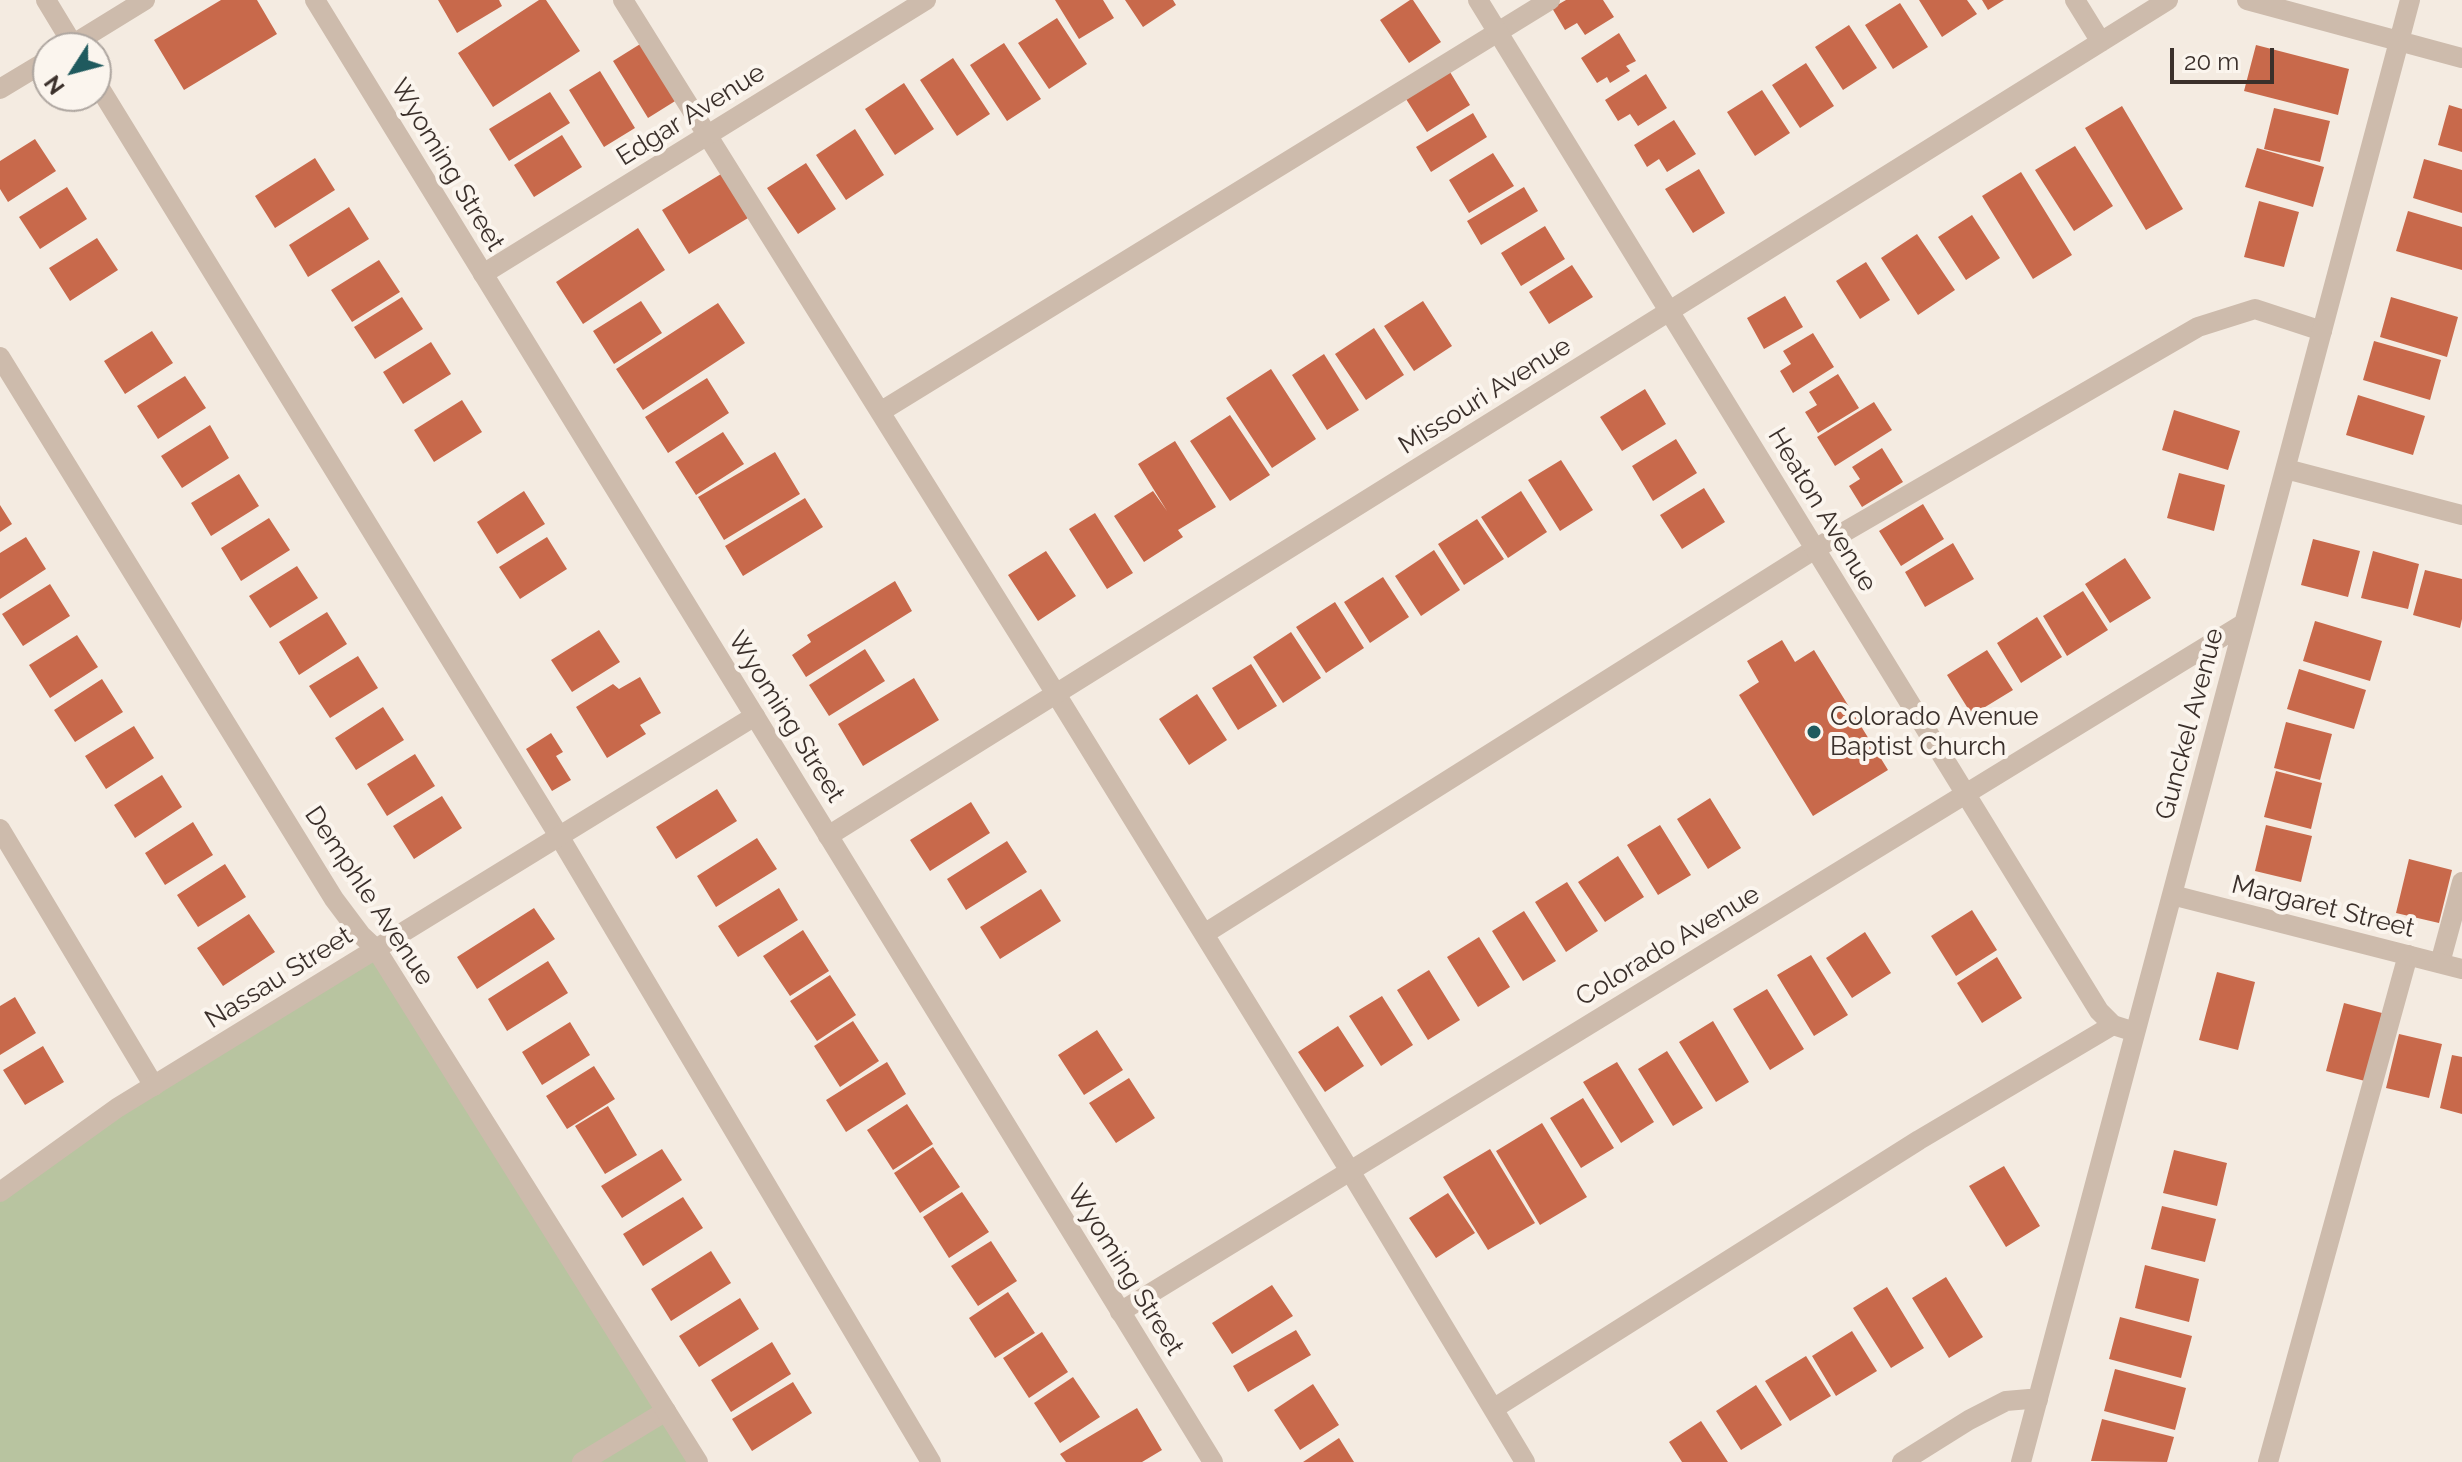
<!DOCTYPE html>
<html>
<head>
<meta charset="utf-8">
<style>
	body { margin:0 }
	#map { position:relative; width:2462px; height:1462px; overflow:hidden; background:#f4ebe1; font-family:Raleway,sans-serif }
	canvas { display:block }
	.north { position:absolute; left:32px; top:32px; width:80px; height:80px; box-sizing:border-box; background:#fbf5ee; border:2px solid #aea6a0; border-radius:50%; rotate:234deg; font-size:22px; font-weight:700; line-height:32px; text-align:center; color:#3b302b }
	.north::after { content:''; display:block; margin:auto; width:28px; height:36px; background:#1f5a5e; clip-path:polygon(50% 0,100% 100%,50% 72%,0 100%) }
	.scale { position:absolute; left:2170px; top:48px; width:104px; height:36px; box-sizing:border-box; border:4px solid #3b302b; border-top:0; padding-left:10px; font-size:24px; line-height:28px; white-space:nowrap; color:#3b302b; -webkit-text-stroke:6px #fbf5ee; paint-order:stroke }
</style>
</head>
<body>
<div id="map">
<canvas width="2462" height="1462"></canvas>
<div class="north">N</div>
<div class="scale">20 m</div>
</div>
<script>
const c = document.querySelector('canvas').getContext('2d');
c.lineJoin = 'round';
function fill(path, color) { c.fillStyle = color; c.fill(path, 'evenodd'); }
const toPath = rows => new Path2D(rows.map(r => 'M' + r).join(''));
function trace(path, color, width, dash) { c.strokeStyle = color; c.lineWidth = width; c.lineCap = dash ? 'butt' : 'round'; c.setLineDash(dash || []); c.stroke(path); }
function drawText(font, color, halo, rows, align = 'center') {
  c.font = font + ' Raleway,sans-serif'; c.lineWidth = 8; c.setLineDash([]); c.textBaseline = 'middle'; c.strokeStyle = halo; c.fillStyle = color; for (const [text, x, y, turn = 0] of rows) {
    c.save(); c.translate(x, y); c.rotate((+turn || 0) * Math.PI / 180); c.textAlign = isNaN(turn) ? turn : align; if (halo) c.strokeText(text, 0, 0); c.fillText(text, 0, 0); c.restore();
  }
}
const green = toPath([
	[376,949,698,1462,0,1462,0,1192]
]);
const building = toPath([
	[221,0,257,0,277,34,184,90,154,40],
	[438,0,499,0,502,6,457,33],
	[539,0,546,0,580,51,493,107,458,53],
	[1055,0,1103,0,1114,18,1079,39],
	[1125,0,1173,0,1176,5,1143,27],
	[1410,0,1413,0,1441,42,1409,63,1380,20],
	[1566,0,1603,0,1614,17,1585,35,1577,23,1565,30,1552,8],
	[1919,0,1967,0,1977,14,1942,37],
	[1982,0,2004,0,1988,10],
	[1900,3,1928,47,1893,69,1865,25],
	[1057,18,1087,64,1049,89,1018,43],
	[1849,25,1877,68,1843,90,1815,47],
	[1619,33,1636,61,1626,66,1630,71,1610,83,1607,77,1597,83,1581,58],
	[645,41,680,98,648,118,613,61],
	[1004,43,1041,99,1007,121,970,65],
	[2256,45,2349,69,2338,115,2244,91],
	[953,58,990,114,957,136,920,80],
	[1806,63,1834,106,1800,128,1772,85],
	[600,71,635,128,604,147,569,90],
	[1450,72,1470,105,1427,132,1406,99],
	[1646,74,1667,108,1638,126,1630,114,1618,121,1605,100],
	[904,83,934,129,895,155,865,109],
	[1762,90,1790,133,1755,156,1727,112],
	[550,92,570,123,509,161,489,129],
	[2449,105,2462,109,2462,152,2438,145],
	[2122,106,2183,209,2146,230,2085,128],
	[2274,108,2330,121,2320,162,2264,149],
	[1473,113,1487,137,1431,172,1416,147],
	[1674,120,1696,154,1667,172,1659,159,1647,167,1634,145],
	[855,129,884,175,846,200,816,155],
	[562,135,582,167,534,197,514,165],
	[35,139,56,171,8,202,0,189,0,161],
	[2075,146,2113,206,2074,231,2035,170],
	[2257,148,2324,167,2313,207,2245,187],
	[1493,153,1514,186,1469,213,1449,180],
	[315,158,335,190,275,228,255,196],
	[2424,159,2462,170,2462,213,2413,198],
	[806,163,836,209,798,234,767,188],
	[1699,169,1725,213,1693,233,1665,189],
	[2021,172,2072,255,2033,279,1982,196],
	[721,174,748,218,689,254,662,210],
	[67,187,87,219,40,249,19,217],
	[1524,187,1538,211,1481,245,1467,221],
	[2259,201,2299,212,2284,267,2244,257],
	[349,207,369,239,308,277,289,245],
	[2408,211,2462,227,2462,270,2396,251],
	[1972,215,2000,258,1966,280,1938,237],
	[1545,226,1565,259,1521,286,1501,253],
	[638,228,665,270,583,324,556,282],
	[1917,234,1955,290,1918,315,1881,258],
	[97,238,118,270,70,301,49,268],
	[379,260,400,292,352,322,331,290],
	[1866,262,1890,300,1860,319,1836,281],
	[1572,265,1593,297,1549,324,1529,292],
	[1785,296,1803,327,1764,349,1747,318],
	[402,297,423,329,375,359,354,327],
	[2391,297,2458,317,2447,357,2380,337],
	[641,301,662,333,614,364,593,331],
	[1423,301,1452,346,1414,371,1384,326],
	[718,303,745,343,643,410,616,369],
	[1374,328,1404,375,1366,400,1335,354],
	[152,331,173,363,125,394,104,361],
	[1813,333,1834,367,1793,393,1780,371,1791,364,1783,351],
	[2374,341,2441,360,2430,400,2363,380],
	[431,342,451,374,403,404,383,372],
	[1324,354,1359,410,1327,430,1292,375],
	[1271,369,1316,439,1272,468,1226,398],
	[1838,374,1859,408,1818,433,1805,412,1817,405,1809,392],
	[185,376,206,408,158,439,137,406],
	[707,378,729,413,668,453,645,417],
	[1645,389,1666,424,1622,451,1600,417],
	[2358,395,2425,416,2413,455,2346,435],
	[462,400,482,432,434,462,414,430],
	[1874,402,1892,430,1835,466,1817,437],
	[2174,410,2240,431,2228,470,2162,450],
	[1230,415,1270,475,1230,501,1190,441],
	[210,425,229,458,182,488,161,456],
	[723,432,744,464,696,495,675,462],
	[1676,439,1697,473,1653,501,1632,466],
	[1175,441,1216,507,1178,530,1183,537,1144,562,1114,516,1153,491,1167,511,1138,464],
	[1882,448,1903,482,1862,507,1849,486,1860,479,1852,467],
	[775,452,800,494,724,540,698,497],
	[1561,460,1593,510,1560,531,1528,480],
	[2179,473,2225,485,2214,531,2167,518],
	[239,474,259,506,211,536,191,503],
	[1704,488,1725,522,1682,549,1660,515],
	[524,491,545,524,497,554,477,522],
	[1521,491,1547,532,1508,558,1481,517],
	[805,498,823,527,743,576,725,546],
	[1923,504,1944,539,1901,566,1879,531],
	[0,505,12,524,0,532],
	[1095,513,1133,573,1107,589,1069,529],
	[269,518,290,550,241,581,221,548],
	[1477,519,1504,559,1464,585,1438,544],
	[26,537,46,569,0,599,0,553],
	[547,537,567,569,520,599,499,567],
	[2313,539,2360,551,2348,597,2301,585],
	[1953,543,1974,579,1925,607,1905,572],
	[1434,550,1460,590,1421,616,1395,576],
	[1046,551,1076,596,1038,621,1008,575],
	[2373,551,2419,564,2408,609,2361,598],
	[2125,558,2151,598,2110,623,2085,584],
	[297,566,318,598,270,628,249,596],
	[2425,570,2462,579,2462,619,2460,628,2413,615],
	[1383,577,1409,617,1370,643,1344,602],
	[895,581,912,611,806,677,792,655,811,642,807,635],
	[50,584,70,616,23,646,2,614],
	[2083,591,2108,630,2067,656,2043,616],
	[1335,602,1364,648,1326,673,1296,627],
	[327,612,347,644,299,675,279,642],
	[2037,617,2062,657,2021,683,1997,643],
	[2315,621,2382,641,2370,681,2303,661],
	[599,630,620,662,572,692,551,660],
	[1291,632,1321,678,1283,703,1253,657],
	[77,635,98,667,50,698,29,665],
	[1782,640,1795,662,1814,650,1888,770,1813,816,1739,695,1759,682,1747,661],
	[865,649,885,681,829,716,809,685],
	[1987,650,2013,690,1972,715,1947,675],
	[358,656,378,688,330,718,309,686],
	[1251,664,1277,706,1238,730,1212,688],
	[2299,669,2366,690,2354,729,2287,709],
	[640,677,661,713,640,725,646,734,607,758,576,707,613,684,619,689],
	[914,678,939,720,863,766,838,724],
	[102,679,123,712,75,742,54,710],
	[1197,694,1227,740,1189,765,1159,719],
	[383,707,404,740,356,770,335,738],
	[2286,722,2332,734,2320,780,2274,768],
	[134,726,154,758,106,789,85,756],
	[551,733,563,752,556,756,571,780,552,791,526,749],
	[415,754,435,786,387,816,367,784],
	[2276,771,2322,783,2311,829,2264,817],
	[162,775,182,807,135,838,114,805],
	[717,789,737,821,676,859,656,827],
	[442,796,462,828,414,859,393,826],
	[1710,798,1741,848,1708,869,1677,819],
	[971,802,990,833,930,871,910,840],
	[193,822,213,855,165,885,145,853],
	[1660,825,1691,875,1658,895,1627,845],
	[2266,825,2312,836,2301,882,2255,871],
	[757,838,777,869,716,907,697,876],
	[1007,841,1027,872,966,910,947,879],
	[1618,856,1644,897,1605,922,1578,882],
	[2409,859,2452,870,2439,923,2396,913],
	[225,864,246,897,198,927,177,895],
	[1567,882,1598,931,1566,952,1535,902],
	[779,888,798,920,738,957,718,926],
	[1041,889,1061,921,1000,959,980,927],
	[534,908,555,939,477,989,457,957],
	[1972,910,1997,950,1956,976,1931,936],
	[1524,911,1556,961,1523,981,1492,931],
	[249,914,275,952,223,986,197,948],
	[803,930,829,971,790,996,763,956],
	[1865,932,1891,973,1852,998,1826,958],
	[1479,937,1510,987,1478,1007,1447,957],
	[1811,955,1848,1015,1814,1036,1777,975],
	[1997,957,2022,998,1982,1023,1957,983],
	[548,961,568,993,507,1031,488,999],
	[1429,970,1460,1020,1428,1040,1397,990],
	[2217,972,2255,982,2238,1050,2199,1040],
	[830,975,856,1015,817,1041,790,1001],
	[1767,989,1804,1049,1770,1070,1733,1009],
	[1382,996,1413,1045,1381,1066,1349,1016],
	[15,997,36,1033,0,1055,0,1006],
	[2344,1003,2382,1013,2365,1081,2326,1071],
	[853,1021,879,1061,840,1087,814,1046],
	[1713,1021,1749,1082,1716,1102,1679,1042],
	[570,1022,590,1055,542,1085,522,1052],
	[1338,1026,1364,1066,1325,1092,1298,1052],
	[1097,1030,1123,1070,1084,1095,1058,1055],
	[2399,1034,2442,1044,2429,1098,2386,1088],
	[43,1046,64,1082,25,1105,3,1070],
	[1667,1051,1703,1108,1673,1126,1638,1069],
	[2452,1055,2462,1057,2462,1114,2440,1108],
	[887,1062,906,1094,846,1132,826,1100],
	[1617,1062,1654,1122,1621,1143,1583,1082],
	[594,1066,615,1099,567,1129,546,1096],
	[1129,1078,1155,1118,1116,1143,1089,1103],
	[1583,1098,1614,1148,1581,1168,1550,1118],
	[907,1104,933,1144,893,1170,867,1130],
	[608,1106,637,1155,605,1174,575,1126],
	[1542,1123,1587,1197,1540,1225,1496,1151],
	[933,1147,960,1187,920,1213,894,1173],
	[662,1149,682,1180,622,1218,601,1186],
	[1490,1149,1535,1223,1488,1250,1443,1177],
	[2174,1150,2227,1163,2217,1206,2163,1193],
	[2004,1166,2040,1226,2006,1247,1969,1186],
	[962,1192,989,1232,949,1258,923,1217],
	[1448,1193,1475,1233,1436,1258,1409,1218],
	[683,1197,703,1228,643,1266,623,1234],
	[2162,1206,2216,1219,2205,1262,2151,1249],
	[991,1241,1017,1281,978,1306,951,1266],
	[711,1251,731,1283,671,1321,651,1289],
	[2145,1265,2199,1279,2189,1322,2135,1308],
	[1946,1277,1983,1337,1949,1358,1912,1298],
	[1272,1285,1293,1316,1232,1354,1212,1323],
	[1887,1287,1924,1348,1891,1368,1853,1308],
	[1008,1292,1035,1333,995,1358,969,1318],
	[740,1298,759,1329,699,1367,679,1336],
	[2120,1317,2192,1336,2181,1378,2109,1359],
	[1296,1330,1311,1355,1248,1392,1233,1366],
	[1852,1331,1877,1371,1836,1396,1812,1356],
	[1042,1332,1068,1372,1029,1398,1003,1358],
	[772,1342,791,1374,731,1412,711,1380],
	[1806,1356,1831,1396,1790,1421,1765,1381],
	[2115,1369,2186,1388,2175,1430,2104,1411],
	[1073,1377,1100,1417,1060,1443,1034,1403],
	[793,1382,812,1413,752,1451,732,1419],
	[1313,1384,1339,1425,1300,1450,1274,1410],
	[1756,1385,1782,1425,1741,1450,1716,1411],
	[1137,1408,1162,1450,1142,1462,1066,1462,1060,1454],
	[2102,1419,2174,1437,2167,1462,2091,1461],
	[1701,1421,1728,1462,1682,1462,1669,1442],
	[1339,1438,1354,1462,1303,1462]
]);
const service = toPath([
	[46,0,75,48],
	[623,0,1056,694,1350,1171,1525,1462],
	[96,82,559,836,931,1462],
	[880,412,1550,0],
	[0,829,154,1086],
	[1204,934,1815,549,2198,327,2255,309,2322,331],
	[2440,963,2462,882],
	[1493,1409,1919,1140,2113,1025],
	[582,1462,666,1411],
	[2268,1462,2408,955]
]);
const minor = toPath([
	[1478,0,2099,1011,2113,1025,2135,1032],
	[2075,0,2101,42],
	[2247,0,2462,58],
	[67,48,145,0],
	[0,89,48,60],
	[483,274,926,0],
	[0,357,334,899,361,935,376,949,698,1462],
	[2286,469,2462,515],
	[828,836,2168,0],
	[2172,895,2462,969],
	[0,1192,117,1108,755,716],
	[1120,1312,2243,624],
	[1902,1462,1969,1420,2006,1401,2029,1399,2038,1400],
	[2021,1462,2410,0]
]);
const tertiary = toPath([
	[315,0,1213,1462]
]);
const markers = [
	[1814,732,8,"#1f5a5e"]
];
const streetNames = [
	["Edgar Avenue",691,115,-32],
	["Wyoming Street",447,165,59],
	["Missouri Avenue",1485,396,-32],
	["Heaton Avenue",1822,510,59],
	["Wyoming Street",786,717,58],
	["Gunckel Avenue",2190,724,-75],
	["Demphle Avenue",369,896,56],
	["Margaret Street",2323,907,14],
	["Colorado Avenue",1668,946,-31],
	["Nassau Street",279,978,-32],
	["Wyoming Street",1125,1270,58]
];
const poiNames = [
	["Colorado Avenue",1830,717],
	["Baptist Church",1830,747]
];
fill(green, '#b8c4a0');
fill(building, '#c8694b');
trace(service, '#cdbbac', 20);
trace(minor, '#cdbbac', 20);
trace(tertiary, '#cdbbac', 20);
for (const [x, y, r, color] of markers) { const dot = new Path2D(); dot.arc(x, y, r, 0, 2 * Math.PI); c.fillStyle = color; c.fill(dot); trace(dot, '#fbf5ee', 3); }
drawText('26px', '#3b302b', '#fbf5ee', streetNames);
drawText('26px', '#3b302b', '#fbf5ee', poiNames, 'left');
</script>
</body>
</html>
